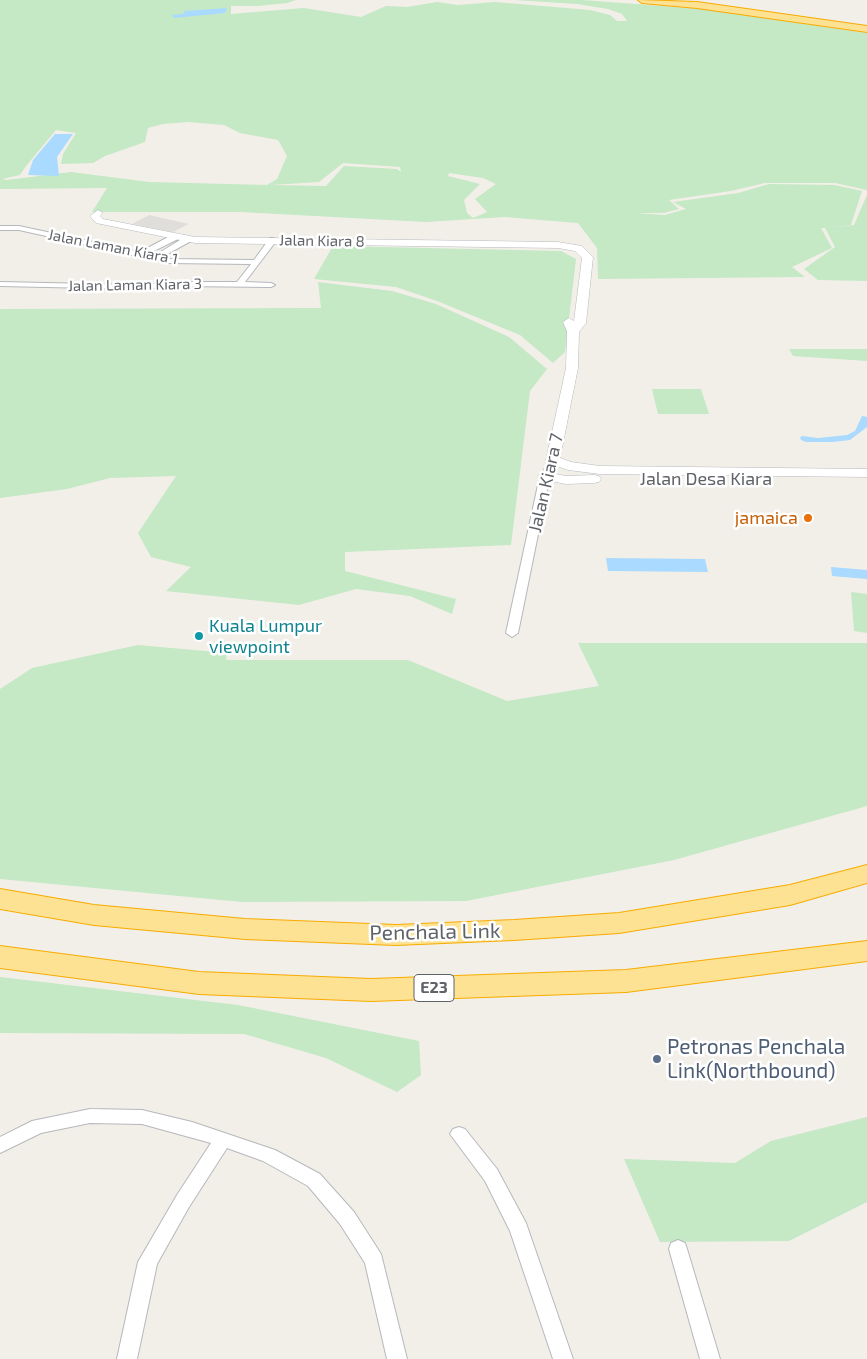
<!DOCTYPE html>
<html>
<head>
<meta charset="utf-8">
<style>
	body { margin:0 }
	canvas { display:block; background:#f1efe8 }
</style>
</head>
<body>
<canvas width="867" height="1359"></canvas>
<script>
const c = document.querySelector('canvas').getContext('2d');
c.lineJoin = 'round';
function fill(path, color) { c.fillStyle = color; c.fill(path, 'evenodd'); }
const toPath = rows => new Path2D(rows.map(r => 'M' + r).join(''));
function trace(path, color, width, dash) { c.strokeStyle = color; c.lineWidth = width; c.lineCap = dash ? 'butt' : 'round'; c.setLineDash(dash || []); c.stroke(path); }
function drawText(font, color, halo, rows, align = 'center') {
  c.font = font + ' "Exo 2",sans-serif'; c.lineWidth = 5; c.setLineDash([]); c.textBaseline = 'middle'; c.strokeStyle = halo; c.fillStyle = color; for (const [text, x, y, turn = 0] of rows) {
    c.save(); c.translate(x, y); c.rotate((+turn || 0) * Math.PI / 180); c.textAlign = isNaN(turn) ? turn : align; if (halo) c.strokeText(text, 0, 0); c.fillText(text, 0, 0); c.restore();
  }
}
const industrial = toPath([
	[149,215,189,224,173,232,132,224]
]);
const green = toPath([
	[0,0,296,0,287,3,258,6,231,6,231,14,304,8,361,17,386,6,407,7,437,2,458,5,495,2,590,10,610,15,617,21,627,21,622,14,608,9,577,4,515,0,582,0,702,9,867,33,867,190,835,183,765,183,731,191,669,200,679,209,664,213,635,213,665,215,686,209,673,202,738,193,769,184,834,185,862,191,851,225,827,228,854,225,867,195,867,281,818,280,804,269,835,247,825,228,821,228,832,248,792,267,805,277,598,279,597,248,578,223,505,217,426,222,241,212,92,212,107,188,0,189],
	[188,122,224,125,240,133,278,140,287,156,277,179,267,185,149,182,71,172,7,180,2,179,20,175,26,166,56,130,76,133,63,154,61,164,93,163,105,156,145,142,148,128,163,124],
	[343,163,400,167,401,172,397,169,344,166,326,186,270,185,319,182],
	[449,173,483,178,496,184,475,199,487,212,473,218,467,213,464,200,480,184,448,176],
	[333,246,561,251,576,259,565,352,553,363,520,335,437,301,396,287,314,279],
	[318,282,392,291,436,304,509,337,547,369,530,391,511,545,345,552,345,571,456,599,452,614,410,596,356,589,299,605,166,591,191,567,151,557,138,533,176,476,110,478,67,489,0,498,0,309,321,308],
	[789,349,867,349,867,361,793,356],
	[652,389,701,389,709,414,658,414],
	[851,592,867,594,867,633,854,631],
	[578,643,867,643,867,806,674,860,466,901,242,902,0,879,0,689,32,668,138,645,227,653,226,660,408,660,507,701,599,686],
	[0,977,238,1005,419,1041,421,1075,397,1092,326,1058,244,1034,0,1033],
	[867,1117,867,1202,789,1241,660,1242,624,1159,735,1163,771,1141]
]);
const water = toPath([
	[227,8,225,13,174,18,172,15,183,14,185,11],
	[55,134,73,134,57,157,59,176,28,175,33,160],
	[862,416,867,417,867,427,850,440,833,442,806,442,801,440,800,437,803,436,818,438,847,435,855,431],
	[606,558,705,559,708,572,608,571],
	[831,567,867,570,867,579,832,576]
]);
const street = toPath([
	[0,226,19,226,140,252,172,235,178,235,178,239,148,254,154,256,185,237,191,237,191,241,162,257,168,259,254,260,270,238,273,238,277,240,245,282,271,283,275,285,271,287,181,286,138,289,0,286,0,282,138,285,181,282,237,282,251,264,168,263,19,230,0,230,0,226],
	[553,457,558,460,548,485,518,633,512,637,506,633,538,485,548,460,553,457],
	[90,1109,142,1110,192,1122,275,1150,320,1174,354,1212,381,1254,407,1359,387,1359,365,1263,340,1224,308,1186,263,1161,227,1148,189,1207,157,1264,137,1359,117,1359,138,1262,177,1195,211,1143,142,1124,90,1123,41,1133,0,1153,0,1137,32,1121,90,1109],
	[459,1127,465,1129,497,1169,526,1223,573,1359,553,1359,510,1231,485,1181,450,1134,453,1129,459,1127],
	[678,1240,685,1243,687,1249,720,1359,700,1359,669,1249,671,1243,678,1240]
]);
const secondary = toPath([
	[98,210,103,213,100,216,103,219,195,237,558,242,582,246,593,257,586,323,579,332,578,368,560,458,571,462,600,466,867,469,867,477,600,474,568,470,548,463,546,460,566,368,567,331,563,322,569,318,574,321,582,258,575,251,558,248,195,243,96,223,90,216,98,210],
	[545,472,566,476,594,475,599,476,601,479,599,482,594,483,566,484,540,479,538,476,540,473,545,472]
]);
const highway = toPath([
	[638,0,697,2,867,26,867,32,697,8,642,3,638,0],
	[867,865,867,883,790,905,619,933,514,940,396,945,245,939,94,925,0,909,0,889,94,905,245,919,396,925,514,920,619,913,790,885,867,865],
	[867,941,867,961,626,992,371,1001,199,994,0,968,0,946,199,972,371,979,626,970,867,941]
]);
const markers = [
	[808,518,5,"#e8710a"],
	[199,636,5,"#0f9aa8"],
	[657,1059,5,"#5c6f8a"]
];
const farStreetnames = [
	["Jalan Kiara 8",322,241,1],
	["Jalan Laman Kiara 1",113,247,11],
	["Jalan Laman Kiara 3",135,285,-1]
];
const shields = [
	[434,988,40]
];
const shieldNames = [
	["E23",434,988]
];
const streetNames = [
	["Jalan Desa Kiara",706,479],
	["Jalan Kiara 7",546,483,-77]
];
const foodNames = [
	["jamaica",798,518]
];
const cultureNames = [
	["Kuala Lumpur",209,626],
	["viewpoint",209,647]
];
const nearStreetnames = [
	["Penchala Link",435,932,-1]
];
const nearServicenames = [
	["Petronas Penchala",667,1047],
	["Link(Northbound)",667,1071]
];
fill(industrial, '#e0deda');
fill(green, '#c5e8c5');
fill(water, '#aadaff');
trace(street, '#b5b8bc', 2);
trace(secondary, '#b6babf', 1);
trace(highway, '#f9ab00', 2);
fill(street, '#fff');
fill(secondary, '#fff');
fill(highway, '#fde293');
for (const [x, y, r, color] of markers) { const dot = new Path2D(); dot.arc(x, y, r, 0, 2 * Math.PI); c.fillStyle = color; c.fill(dot); trace(dot, '#fff', 2); }
drawText('15px', '#5f6368', '#fff', farStreetnames);
for (const [x, y, w] of shields) { const box = new Path2D(); box.roundRect(x - w / 2, y - 13.5, w, 27, 4); c.fillStyle = '#fff'; c.fill(box); trace(box, '#5f6368', 1); }
drawText('bold 16px', '#5f6368', null, shieldNames);
drawText('18px', '#5f6368', '#fff', streetNames);
drawText('18px', '#c56008', '#fff', foodNames, 'right');
drawText('18px', '#0d838f', '#fff', cultureNames, 'left');
drawText('21px', '#5f6368', '#fff', nearStreetnames);
drawText('21px', '#4e5e75', '#fff', nearServicenames, 'left');
</script>
</body>
</html>
